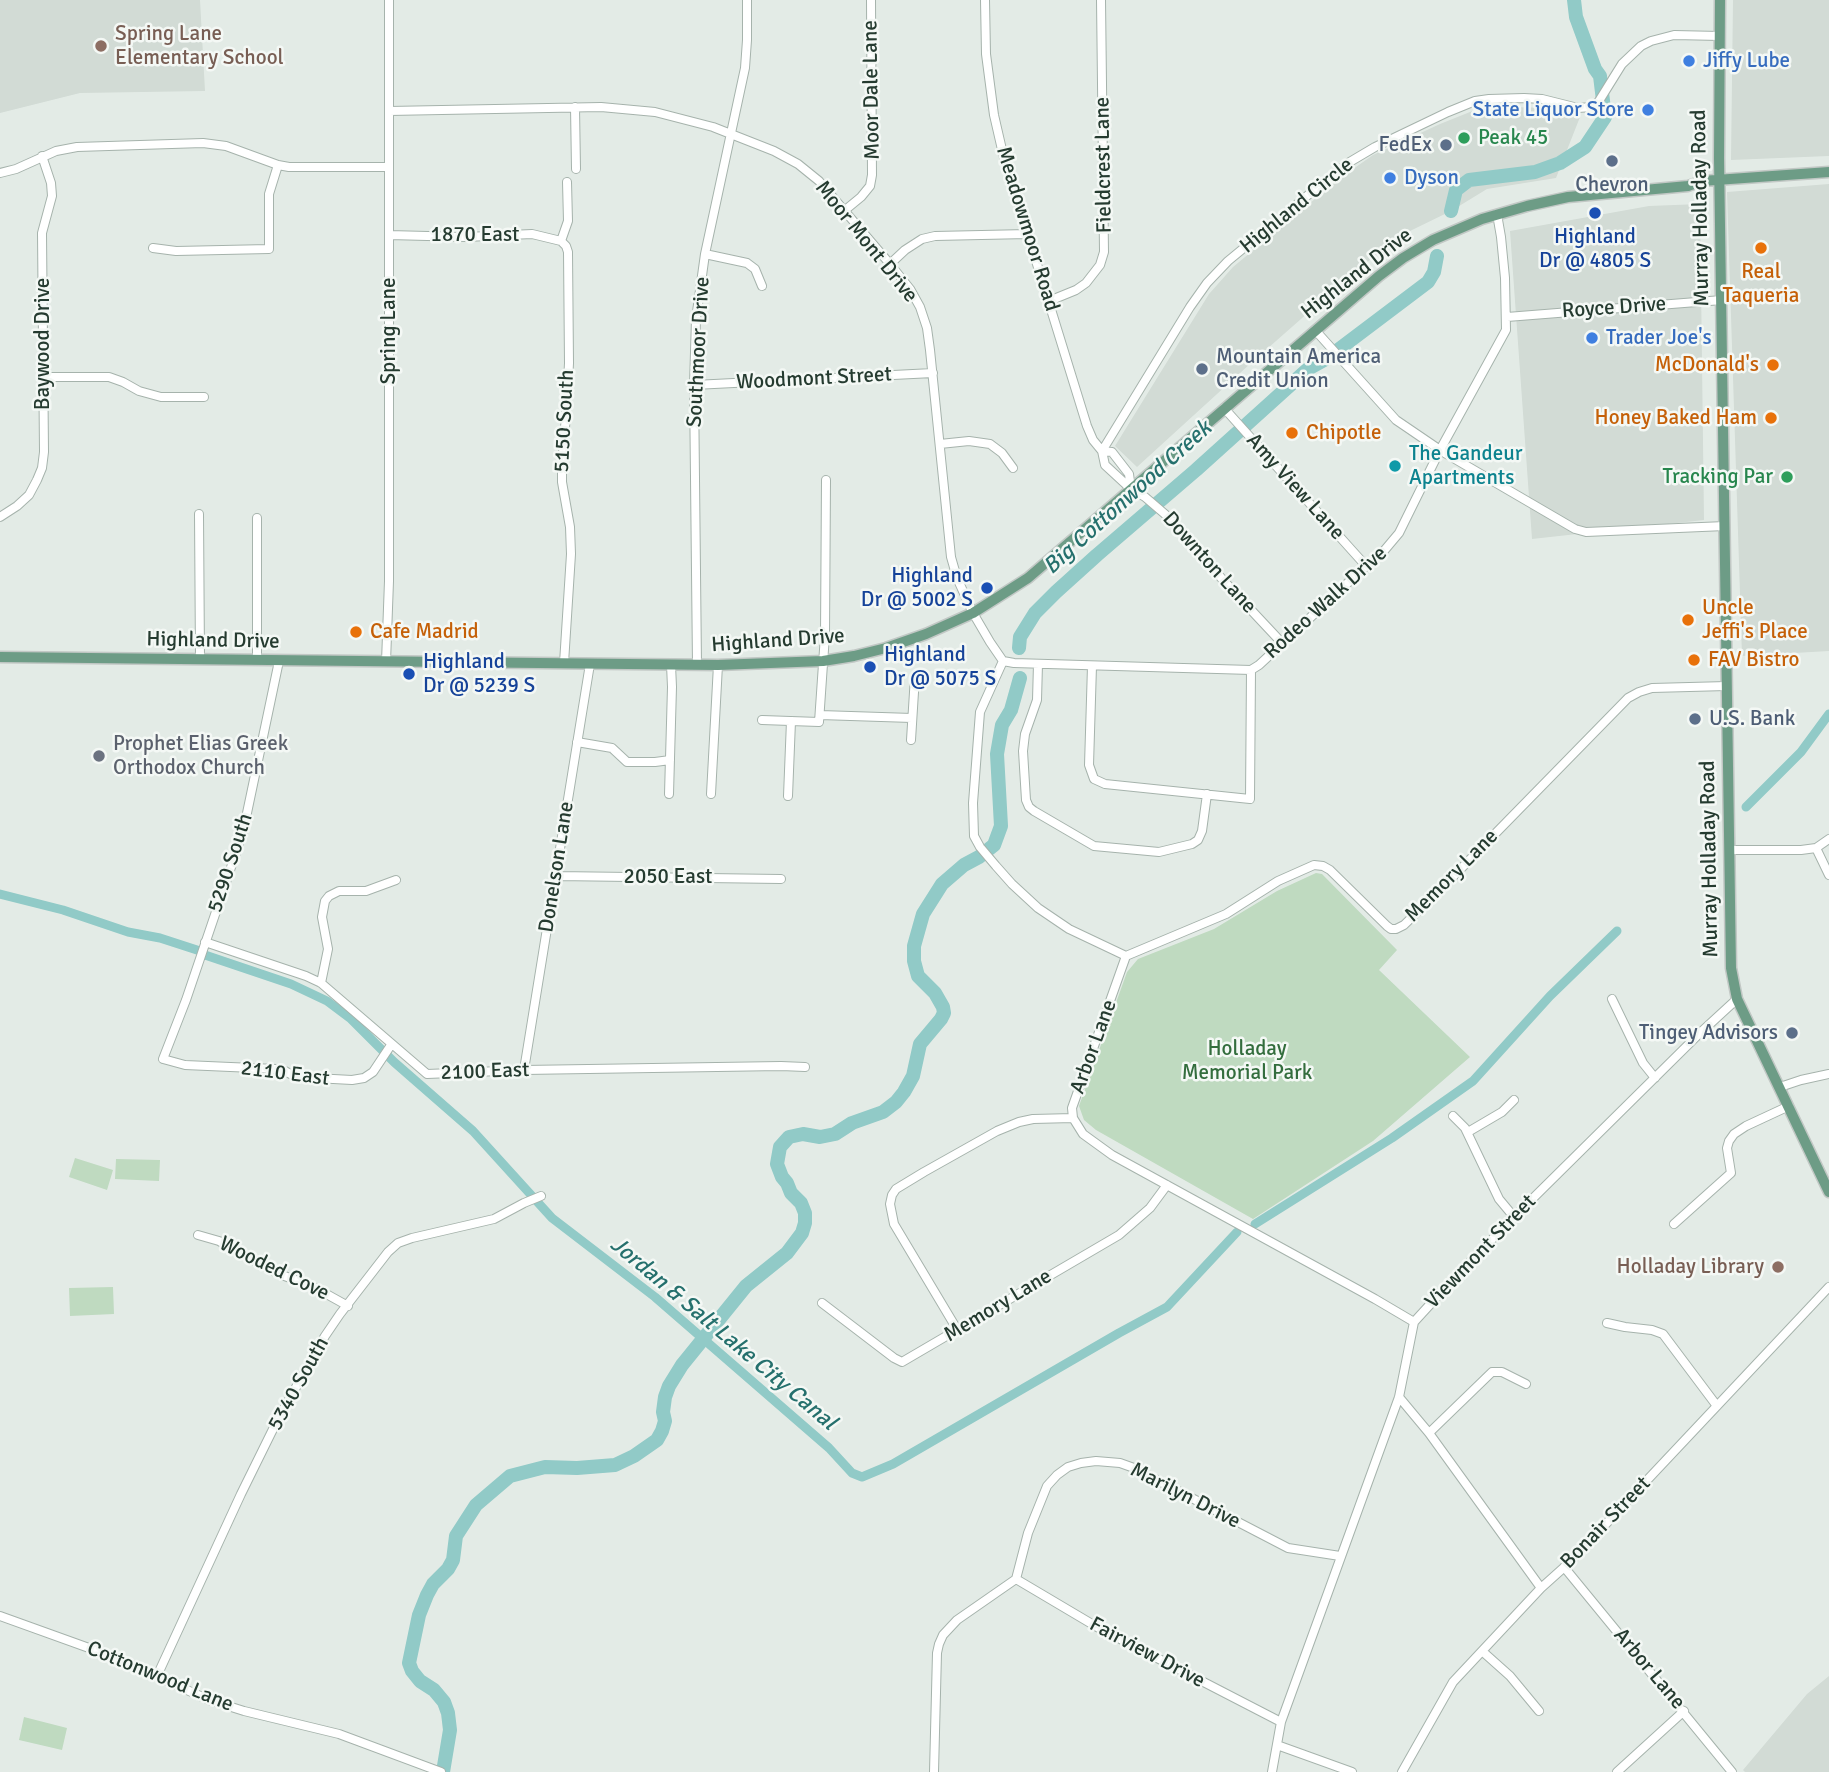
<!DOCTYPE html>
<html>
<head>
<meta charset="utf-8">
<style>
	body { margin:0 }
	canvas { display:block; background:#e3ebe6 }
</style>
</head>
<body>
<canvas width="1829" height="1772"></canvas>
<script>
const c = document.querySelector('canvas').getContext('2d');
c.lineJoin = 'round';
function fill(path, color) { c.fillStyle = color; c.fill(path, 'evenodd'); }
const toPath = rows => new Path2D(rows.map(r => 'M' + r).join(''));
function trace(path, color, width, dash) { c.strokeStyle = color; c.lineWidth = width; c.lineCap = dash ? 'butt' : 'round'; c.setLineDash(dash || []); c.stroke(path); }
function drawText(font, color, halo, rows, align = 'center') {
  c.font = font + ' Signika,sans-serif'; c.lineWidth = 5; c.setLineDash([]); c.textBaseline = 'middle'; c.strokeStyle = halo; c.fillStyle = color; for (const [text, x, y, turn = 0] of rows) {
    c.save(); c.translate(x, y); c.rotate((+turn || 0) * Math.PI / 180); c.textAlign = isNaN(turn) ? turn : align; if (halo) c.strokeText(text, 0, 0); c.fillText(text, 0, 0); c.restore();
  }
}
const built = toPath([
	[0,0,200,0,205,91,80,93,0,113],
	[1733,0,1829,0,1829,156,1731,160],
	[1505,107,1552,108,1580,117,1556,178,1487,189,1451,211,1410,231,1359,268,1251,363,1137,467,1115,446,1209,294,1233,267,1339,179,1373,155,1440,124,1480,108],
	[1829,184,1829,651,1742,656,1727,192],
	[1700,204,1704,520,1532,539,1510,231,1649,206],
	[1829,1676,1829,1772,1745,1772,1743,1770,1807,1694]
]);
const green = toPath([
	[1316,873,1322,874,1397,950,1379,970,1470,1057,1373,1141,1253,1219,1096,1130,1084,1120,1079,1106,1127,972,1138,959,1214,929,1277,891],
	[75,1158,113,1170,107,1190,69,1177],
	[116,1159,160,1160,159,1181,115,1179],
	[113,1287,114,1314,70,1316,69,1288],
	[24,1717,67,1728,62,1750,19,1740]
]);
const canal = toPath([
	[1746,807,1801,752,1829,714],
	[0,894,63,910,128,932,160,938,197,950],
	[205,955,291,984,327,1001,351,1019,394,1062,473,1131,552,1218,655,1297,829,1448,852,1473,862,1477,893,1464,1119,1333,1167,1307,1237,1232],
	[1255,1224,1392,1138,1473,1081,1550,996,1617,931]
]);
const river = toPath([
	[1451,211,1456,190,1469,180,1535,172,1560,163,1585,147,1605,117,1600,76,1595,69,1576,17,1574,0],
	[1019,648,1020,637,1035,613,1056,592,1097,555,1196,470,1308,369,1326,359,1428,282,1434,272,1437,256],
	[443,1772,450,1730,448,1713,444,1702,434,1690,420,1681,412,1671,409,1663,419,1615,427,1595,433,1584,448,1569,453,1560,456,1536,476,1505,510,1476,545,1467,577,1468,615,1465,634,1456,657,1440,662,1431,665,1421,663,1412,665,1397,669,1386,682,1365,746,1286,787,1253,802,1233,805,1223,805,1213,801,1203,791,1193,787,1183,782,1177,777,1164,780,1147,789,1137,803,1134,820,1137,835,1134,852,1123,883,1112,896,1102,904,1092,913,1076,920,1044,941,1019,944,1013,943,1007,935,993,918,976,914,961,914,946,923,914,942,884,964,865,979,857,994,845,1001,826,997,754,1002,725,1011,710,1020,678]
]);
const minor = toPath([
	[985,0,986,54,994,115,1003,154,1087,426,1093,440,1102,451,1105,465,1131,489,1145,497,1166,515,1223,580,1282,643],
	[575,107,576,169],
	[389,111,601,107,655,112,713,127,774,151,798,164,819,181,890,264,910,289,920,307,927,328,930,350,951,557,957,578,973,613,990,642,1003,661,1014,663,1251,670,1259,665,1366,566,1383,552,1399,533,1440,450,1506,330,1505,278,1501,237,1497,214],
	[0,173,16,169,56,151,77,147,203,143,226,146,278,165,289,167,389,167],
	[844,211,861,197,870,186,872,175,871,0],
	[389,235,466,237,532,234,561,241],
	[153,248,176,251,269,249,269,194,278,165],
	[705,254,747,263,755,269,762,286],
	[890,264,905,250,922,239,935,236,1028,234],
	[1049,301,1076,290,1086,283,1100,265,1104,252,1101,0],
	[1507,317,1722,300],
	[1315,330,1396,420,1443,452,1575,529,1586,532,1725,526],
	[44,377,109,377,123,382,139,391,161,397,204,397],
	[694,385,933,373],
	[1224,408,1366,566],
	[940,444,969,441,990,444,1002,453,1013,468],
	[1102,451,1190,307,1207,283,1228,261,1319,186,1348,163,1375,147,1448,112,1475,101,1489,99,1524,98,1542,99,1578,108,1592,107,1599,101,1622,64,1641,46,1651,41,1674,35,1720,36],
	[1102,451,1112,452,1129,474,1131,489],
	[199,514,200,660],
	[0,517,17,506,29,495,37,480,42,468,44,452,42,233,52,196,51,183,42,156],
	[257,660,257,518],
	[279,661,243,832,186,1000,163,1059,185,1065,276,1069,283,1070,296,1077,352,1080,364,1078,373,1072,391,1045],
	[1003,661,980,712,973,803,974,836,980,847,996,866,1012,884,1038,908,1069,929,1126,956,1072,1108,1073,1118,1083,1134,1112,1155,1375,1299,1414,1322],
	[386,662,389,581,389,0],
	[564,663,571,554,570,527,562,482,562,466,567,402,569,363,568,252,566,246,561,241,568,221,567,182],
	[1038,664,1037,700,1025,734,1023,751,1026,800,1029,807,1034,811,1094,846,1159,852,1192,844,1198,840,1202,831,1207,794],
	[697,665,694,385,696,319,705,254,745,68,747,40,747,0],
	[1092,666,1089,765,1094,779,1105,784,1250,799,1251,670],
	[820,715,912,718],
	[762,720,819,722,825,635,826,480],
	[911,740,915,676],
	[577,742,612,748,627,762,655,762,670,760],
	[669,794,672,687,671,665],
	[711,794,718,665],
	[788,796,791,721],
	[1816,848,1829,875],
	[1729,850,1801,850,1816,848,1829,839],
	[556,876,781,879],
	[205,942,306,976,321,983,427,1074,524,1070,781,1066,805,1067],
	[1126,956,1226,914,1278,881,1314,865,1323,866,1330,870,1387,926,1391,929,1396,929,1404,925,1442,888,1628,698,1639,692,1652,688,1727,686],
	[321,983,328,949,322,917,325,901,329,896,339,891,366,891,396,880],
	[1612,999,1643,1063,1655,1078],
	[524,1070,590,664],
	[1780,1087,1801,1080,1829,1074],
	[1453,1116,1465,1128,1499,1199,1514,1217],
	[1468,1132,1502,1112,1514,1100],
	[1674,1224,1731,1173,1727,1148,1729,1141,1734,1134,1746,1126,1789,1106],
	[198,1235,219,1241,279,1274,312,1286,348,1306],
	[822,1303,894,1358,902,1362,1119,1235,1150,1208,1167,1185],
	[1607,1323,1625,1327,1652,1330,1663,1334,1717,1406],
	[958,1331,894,1224,890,1204,892,1195,896,1189,924,1172,997,1131,1019,1122,1033,1119,1073,1118],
	[1399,1397,1429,1433,1541,1588],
	[1429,1433,1492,1372,1502,1372,1526,1384],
	[1564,1567,1732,1772],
	[1016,1579,1028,1533,1047,1486,1057,1475,1068,1467,1081,1463,1096,1461,1120,1463,1134,1468,1288,1548,1340,1556],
	[1016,1579,1097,1627,1281,1722],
	[0,1616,114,1657,209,1700,244,1711,339,1734,441,1772],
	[1482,1651,1510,1676,1539,1711],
	[157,1676,241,1494,278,1419,325,1336,340,1314,388,1252,398,1243,412,1238,494,1219,524,1203,541,1196],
	[1277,1745,1352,1772],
	[934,1772,937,1653,939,1644,943,1635,957,1620,1016,1579],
	[1272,1772,1281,1722,1399,1397,1414,1322,1457,1275,1514,1217,1700,1033,1737,999],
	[1402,1772,1453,1682,1541,1588,1570,1562,1829,1287],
	[1617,1772,1684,1711]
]);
const major = toPath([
	[1720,0,1719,158,1731,968,1737,999,1829,1192],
	[0,657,718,665,823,661,854,656,886,648,926,634,973,613,1028,578,1379,276,1403,258,1433,240,1482,219,1527,206,1568,197,1688,186,1702,181,1829,172]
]);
const markers = [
	[101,46,7,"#8d6e63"],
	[1689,61,7,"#3f7fe0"],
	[1648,110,7,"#3f7fe0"],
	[1464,138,7,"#2e9e5b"],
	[1446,145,7,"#5c6f8a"],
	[1612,161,7,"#5c6f8a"],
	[1390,178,7,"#3f7fe0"],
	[1595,213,7,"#1a4fb4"],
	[1761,248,7,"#e8710a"],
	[1592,338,7,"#3f7fe0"],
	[1773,365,7,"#e8710a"],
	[1202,369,7,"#5c6f8a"],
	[1771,418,7,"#e8710a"],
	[1292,433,7,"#e8710a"],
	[1395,466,7,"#0f9aa8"],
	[1787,477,7,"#2e9e5b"],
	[987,588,7,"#1a4fb4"],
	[1688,620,7,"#e8710a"],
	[356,632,7,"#e8710a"],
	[1694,660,7,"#e8710a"],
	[870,667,7,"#1a4fb4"],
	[409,674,7,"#1a4fb4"],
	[1695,719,7,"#5c6f8a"],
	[99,756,7,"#6b7280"],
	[1792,1033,7,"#5c6f8a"],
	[1778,1267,7,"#8d6e63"]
];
const educationNames = [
	["Spring Lane",115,34],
	["Elementary School",115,58],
	["Holladay Library",1764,1267,"right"]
];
const shopNames = [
	["Jiffy Lube",1703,61],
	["State Liquor Store",1634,110,"right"],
	["Dyson",1404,178],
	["Trader Joe's",1606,338]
];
const streetNames = [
	["Moor Dale Lane",872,90,-91],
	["Fieldcrest Lane",1104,165,-91],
	["Highland Circle",1297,206,-39],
	["Murray Holladay Road",1701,208,-91],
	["Meadowmoor Road",1027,229,73],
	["1870 East",475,235],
	["Moor Mont Drive",866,242,51],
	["Highland Drive",1357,274,-38],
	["Royce Drive",1614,308,-4],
	["Spring Lane",389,331,-90],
	["Baywood Drive",43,344,-90],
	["Southmoor Drive",699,352,-87],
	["Woodmont Street",814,379,-3],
	["5150 South",565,421,-87],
	["Amy View Lane",1295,487,48],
	["Downton Lane",1209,563,48],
	["Rodeo Walk Drive",1326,603,-42],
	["Highland Drive",213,641,1],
	["Highland Drive",778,641,-4],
	["Murray Holladay Road",1710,859,-91],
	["5290 South",231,863,-72],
	["Donelson Lane",557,867,-81],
	["Memory Lane",1452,876,-45],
	["2050 East",668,877],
	["Arbor Lane",1094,1047,-70],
	["2100 East",485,1072,-2],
	["2110 East",285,1074,7],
	["Viewmont Street",1481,1252,-46],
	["Wooded Cove",274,1269,26],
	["Memory Lane",998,1306,-31],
	["5340 South",299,1384,-61],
	["Marilyn Drive",1185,1496,27],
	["Bonair Street",1606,1523,-46],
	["Fairview Drive",1147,1653,28],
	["Arbor Lane",1649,1669,50],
	["Cottonwood Lane",160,1677,22]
];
const leisureNames = [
	["Peak 45",1478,138],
	["Tracking Par",1773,477,"right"]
];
const serviceNames = [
	["FedEx",1432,145],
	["Chevron",1612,185,"center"],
	["Mountain America",1216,357,"left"],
	["Credit Union",1216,381,"left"],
	["U.S. Bank",1709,719,"left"],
	["Tingey Advisors",1778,1033]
];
const transitNames = [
	["Highland",1595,237,"center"],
	["Dr @ 4805 S",1595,261,"center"],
	["Highland",973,576,"right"],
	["Dr @ 5002 S",973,600,"right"],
	["Highland",884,655],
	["Dr @ 5075 S",884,679],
	["Highland",423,662],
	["Dr @ 5239 S",423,686]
];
const foodNames = [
	["Real",1761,272,"center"],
	["Taqueria",1761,296,"center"],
	["McDonald's",1759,365,"right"],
	["Honey Baked Ham",1757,418,"right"],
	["Chipotle",1306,433],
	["Uncle",1702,608],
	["Jeffi's Place",1702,632],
	["Cafe Madrid",370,632],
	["FAV Bistro",1708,660]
];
const cultureNames = [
	["The Gandeur",1409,454],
	["Apartments",1409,478]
];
const worshipNames = [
	["Prophet Elias Greek",113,744],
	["Orthodox Church",113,768]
];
const parkNames = [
	["Holladay",1247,1049],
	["Memorial Park",1247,1073]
];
const waterNames = [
	["Big Cottonwood Creek",1128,498,-42],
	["Jordan & Salt Lake City Canal",723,1334,40]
];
fill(built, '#d2dbd5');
fill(green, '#bfdac0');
trace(canal, '#91cac7', 9);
trace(river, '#91cac7', 14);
trace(minor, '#a6b3ac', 10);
trace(major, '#c2c8c5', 13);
trace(minor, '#fff', 8);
trace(major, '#6d9c86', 10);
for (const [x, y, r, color] of markers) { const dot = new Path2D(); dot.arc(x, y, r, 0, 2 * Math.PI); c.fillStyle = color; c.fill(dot); trace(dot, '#f4f8f5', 2.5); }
drawText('21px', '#785e54', '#f4f8f5', educationNames, 'left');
drawText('21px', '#366cbe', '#f4f8f5', shopNames, 'left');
drawText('21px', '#253b30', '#f4f8f5', streetNames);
drawText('21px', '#27864d', '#f4f8f5', leisureNames, 'left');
drawText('21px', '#4e5e75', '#f4f8f5', serviceNames, 'right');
drawText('21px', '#164399', '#f4f8f5', transitNames, 'left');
drawText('21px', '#c56008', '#f4f8f5', foodNames, 'left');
drawText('21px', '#0d838f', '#f4f8f5', cultureNames, 'left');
drawText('21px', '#5b616d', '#f4f8f5', worshipNames, 'left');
drawText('21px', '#336d3d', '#f4f8f5', parkNames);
drawText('italic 23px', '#25706d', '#f4f8f5', waterNames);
</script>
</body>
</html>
